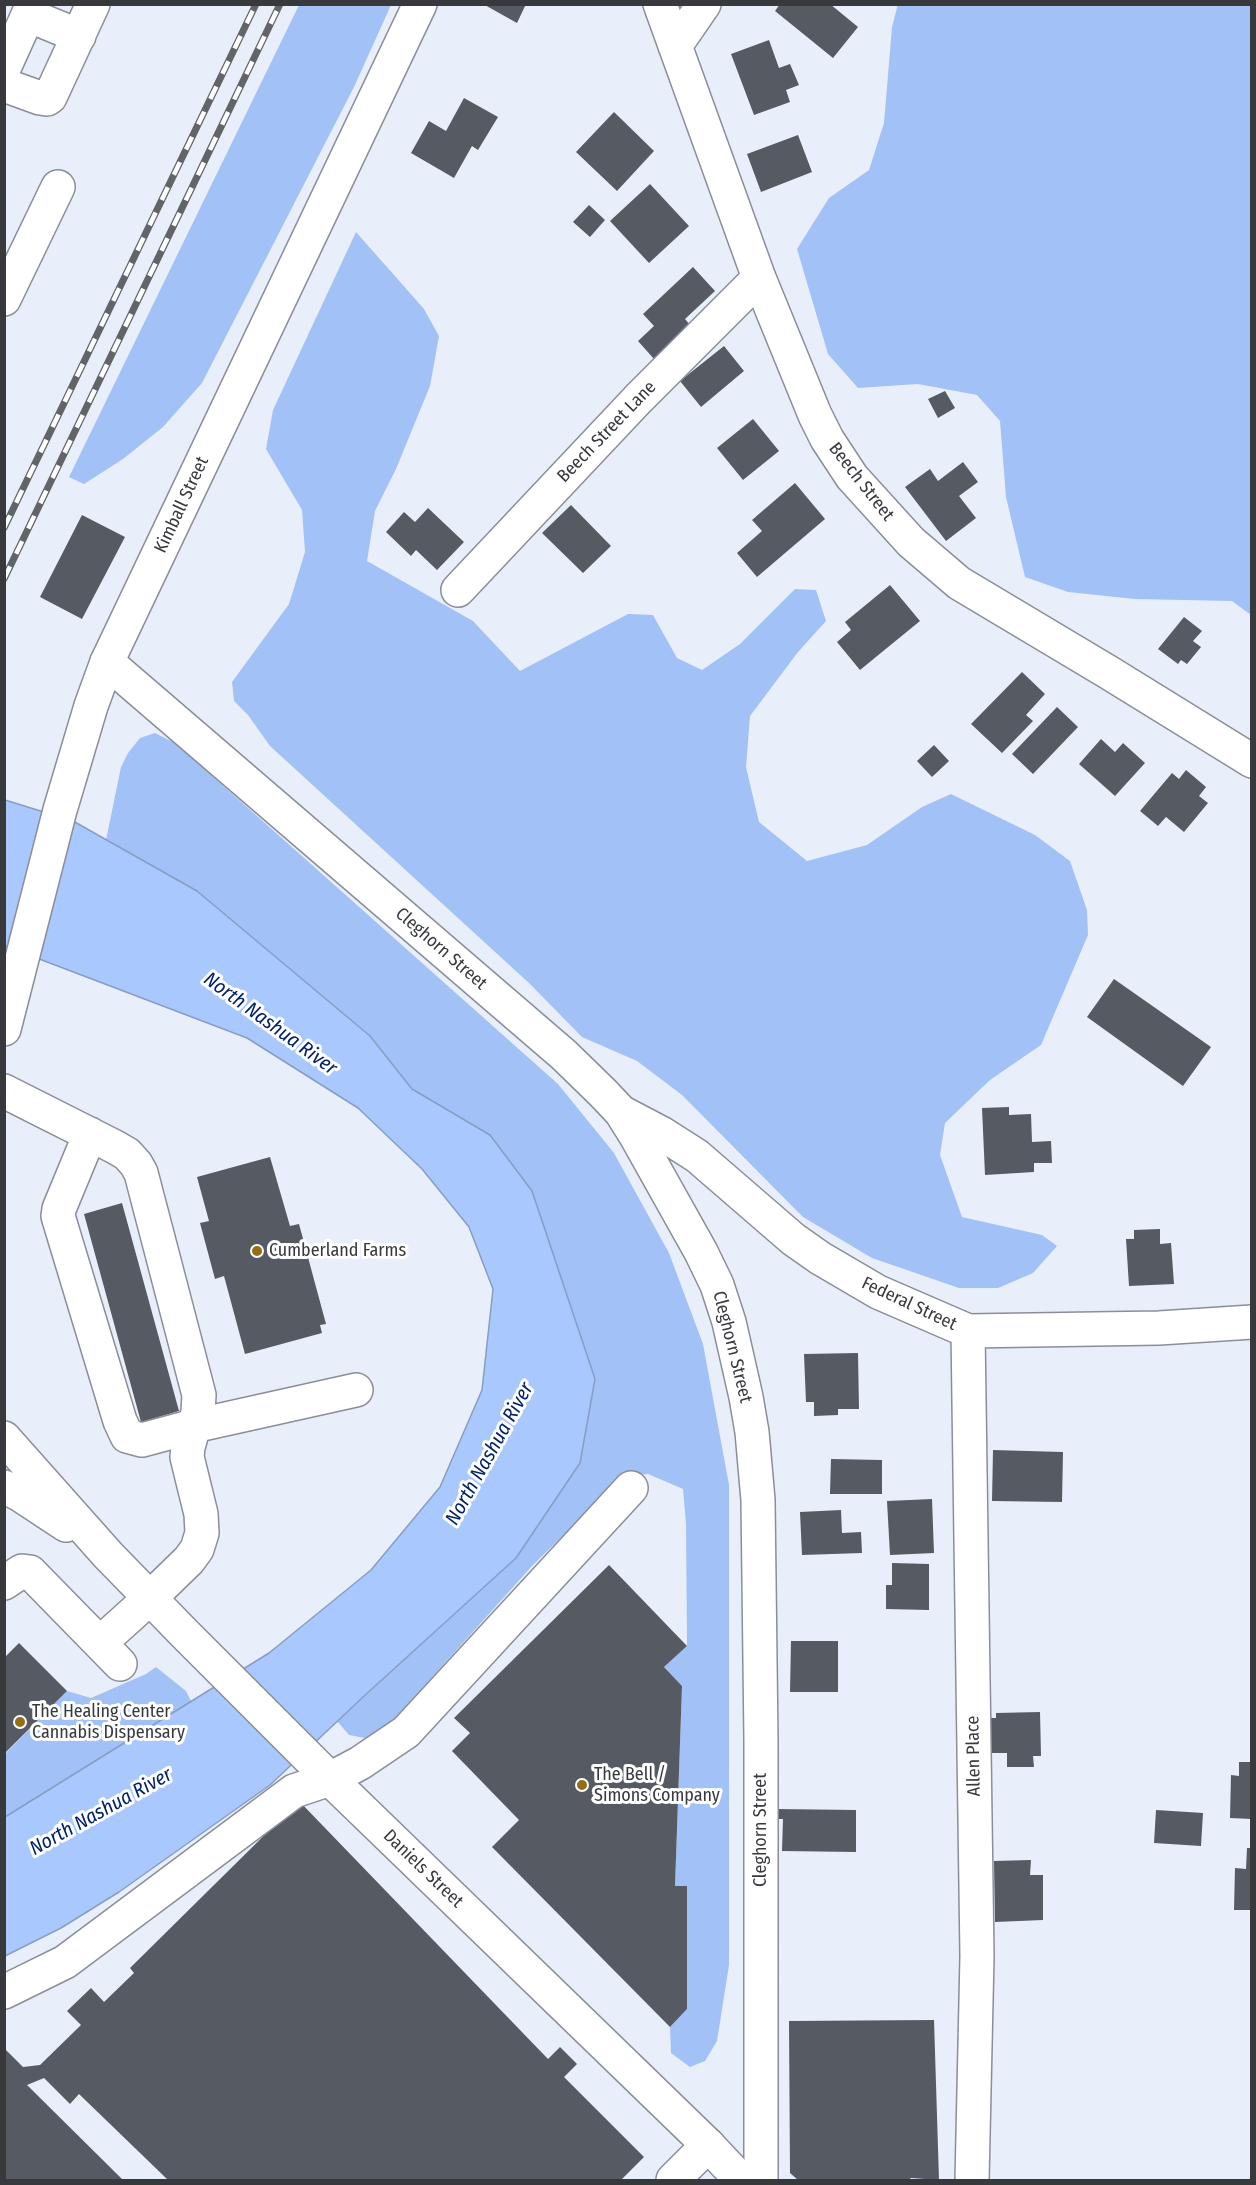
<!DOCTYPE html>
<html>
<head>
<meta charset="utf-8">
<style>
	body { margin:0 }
	#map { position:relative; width:1256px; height:2185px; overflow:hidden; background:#e9effa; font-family:"Fira Sans Condensed",sans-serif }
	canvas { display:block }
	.frame { position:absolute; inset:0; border:6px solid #37393d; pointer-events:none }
</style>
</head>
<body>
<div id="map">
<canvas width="1256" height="2185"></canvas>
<div class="frame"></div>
</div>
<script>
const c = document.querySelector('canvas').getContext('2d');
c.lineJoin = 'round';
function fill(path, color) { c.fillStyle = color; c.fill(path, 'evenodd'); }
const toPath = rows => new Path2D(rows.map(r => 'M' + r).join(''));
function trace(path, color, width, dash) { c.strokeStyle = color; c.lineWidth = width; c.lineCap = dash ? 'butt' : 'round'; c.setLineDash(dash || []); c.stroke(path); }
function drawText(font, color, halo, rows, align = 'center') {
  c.font = font + ' "Fira Sans Condensed",sans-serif'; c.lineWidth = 6; c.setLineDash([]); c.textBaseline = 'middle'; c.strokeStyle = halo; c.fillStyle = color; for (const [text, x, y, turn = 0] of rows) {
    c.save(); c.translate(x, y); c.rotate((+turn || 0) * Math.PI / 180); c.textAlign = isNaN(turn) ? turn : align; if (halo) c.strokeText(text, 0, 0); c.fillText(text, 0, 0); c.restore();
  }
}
const forest = toPath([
	[898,4,1251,5,1251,615,1232,601,1135,599,1068,592,1025,577,1006,497,1000,421,977,395,918,384,858,388,828,354,797,249,829,198,869,170,884,123,892,27],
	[299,5,391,5,354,87,202,383,163,427,123,459,84,484,69,477],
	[356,232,424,309,439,336,430,386,396,469,375,511,367,561,473,621,520,671,628,614,653,615,677,658,702,670,740,644,795,589,816,590,826,621,798,652,750,716,746,767,759,822,807,861,867,845,922,807,951,794,1035,835,1070,861,1087,910,1088,935,1041,1045,990,1080,945,1123,940,1155,962,1217,1042,1235,1057,1246,1033,1273,998,1288,959,1288,872,1258,803,1217,682,1095,637,1061,582,1037,529,983,270,746,248,715,234,701,232,682,289,604,305,552,302,510,266,449,273,410],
	[155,733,175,743,558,1084,614,1153,669,1253,703,1344,729,1485,729,1965,717,2041,705,2061,690,2067,671,2053,670,2027,687,2009,687,1886,675,1886,682,1686,664,1667,687,1646,686,1524,683,1489,648,1474,630,1476,607,1492,532,1566,391,1723,365,1738,349,1735,337,1721,516,1558,580,1463,595,1379,532,1191,490,1135,412,1089,370,1036,197,891,106,840,121,767,128,753,140,738],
	[156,1667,186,1691,191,1701,5,1817,5,1754,67,1691,91,1698,146,1674]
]);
const water = toPath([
	[5,800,73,821,197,891,370,1036,412,1089,490,1135,532,1191,595,1379,580,1463,516,1558,363,1697,270,1785,119,1892,61,1928,5,1956,5,1817,269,1653,371,1570,440,1487,482,1390,493,1289,469,1227,422,1169,358,1108,247,1038,5,946,5,800]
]);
const building = toPath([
	[483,4,526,4,517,23],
	[780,4,830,4,858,27,833,58,775,11],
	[769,40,779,68,790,64,799,85,786,90,790,102,754,115,731,54],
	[464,98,498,117,478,150,472,146,454,178,411,153,429,121,446,131],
	[614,112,654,151,617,191,576,152],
	[798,135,812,172,761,192,747,154],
	[650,184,689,226,649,263,610,221],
	[589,205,605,220,590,237,573,222],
	[693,267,715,291,685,319,690,325,654,359,638,341,654,326,643,314],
	[724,346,744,371,701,407,680,381],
	[945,391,955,408,938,418,928,399],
	[753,419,779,451,743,480,717,448],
	[963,462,978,482,959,496,976,518,946,541,905,487,930,469,938,481],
	[795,483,825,519,757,577,737,553,762,531,752,520],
	[571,505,611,546,583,573,542,533],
	[428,508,464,542,437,570,416,550,411,556,386,532,404,512,415,522],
	[82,515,125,537,82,619,40,597],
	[890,585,920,621,860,670,837,642,851,630,845,622],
	[1184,617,1202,631,1193,641,1201,647,1187,664,1181,660,1178,664,1158,649],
	[1022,672,1045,694,1026,715,1033,721,1002,753,971,724],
	[1057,707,1078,727,1033,774,1012,754],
	[1101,739,1115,752,1123,743,1145,763,1115,796,1079,764],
	[934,745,949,761,932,777,917,761],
	[1186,770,1206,787,1199,796,1208,803,1184,832,1166,817,1158,826,1140,811,1172,773,1179,779],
	[1114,979,1211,1047,1183,1086,1087,1017],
	[1009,1107,1009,1115,1031,1114,1032,1142,1051,1141,1052,1163,1034,1163,1034,1172,985,1175,982,1108],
	[270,1157,290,1226,299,1224,326,1324,320,1325,322,1333,245,1354,224,1276,215,1279,200,1223,209,1221,197,1177],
	[122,1203,179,1411,141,1422,84,1214],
	[1160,1229,1160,1244,1171,1243,1174,1284,1129,1286,1126,1239,1134,1239,1134,1230],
	[858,1353,859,1409,838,1409,838,1415,814,1416,814,1402,806,1402,804,1354],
	[993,1450,1063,1452,1062,1502,992,1501],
	[831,1459,882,1460,882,1494,830,1494],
	[932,1499,934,1553,890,1555,887,1501],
	[841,1510,842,1533,861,1532,862,1553,802,1555,800,1512],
	[892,1563,929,1564,929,1610,886,1609,886,1585,892,1585],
	[609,1565,687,1646,664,1667,682,1686,675,1886,687,1886,687,2009,670,2027,492,1847,519,1820,452,1751,470,1733,454,1718],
	[791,1641,838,1641,838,1692,790,1692],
	[19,1643,67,1691,4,1754,4,1658],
	[1040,1712,1041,1756,1033,1756,1034,1767,1007,1767,1007,1753,990,1753,989,1718,996,1718,996,1713],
	[1239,1762,1252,1762,1252,1819,1230,1818,1231,1775,1239,1776],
	[299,1801,548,2059,560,2047,577,2064,564,2077,644,2157,621,2180,168,2180,79,2094,70,2104,44,2078,27,2085,123,2180,4,2180,4,2048,23,2067,40,2065,81,2025,67,2011,91,1988,104,2002,134,1973,130,1968],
	[776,1809,856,1810,856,1852,782,1851,783,1819,777,1819],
	[1156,1810,1203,1813,1201,1846,1154,1843],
	[1247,1848,1252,1848,1252,1910,1234,1910,1235,1868,1246,1869],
	[1031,1860,1030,1875,1043,1875,1043,1920,995,1922,994,1861],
	[934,2020,939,2180,911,2178,909,2180,798,2180,790,2173,789,2021]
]);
const minor = toPath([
	[660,4,759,278,815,415,827,439,852,477,911,542,959,583,1108,672,1252,761],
	[28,15,79,36],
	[675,46,704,4],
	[4,85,40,98,47,99,50,97,93,4],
	[4,299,58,187],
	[458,590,638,399,759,278],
	[107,662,564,1055,603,1093,621,1112,636,1136,701,1252,717,1285,729,1322,746,1397,752,1432,758,1500,761,1741,761,2180],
	[4,1091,115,1147,127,1154,136,1164,141,1173,199,1395,198,1412,188,1447,187,1457,201,1514,202,1533,197,1549,189,1560,151,1597,100,1643],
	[621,1112,661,1133,697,1156,793,1239,820,1258,878,1292,968,1331,1159,1328,1252,1322],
	[90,1134,59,1209,58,1216,120,1421,127,1436,142,1440,194,1426,356,1390],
	[968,1331,977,1956,972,2180],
	[4,1583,22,1571,30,1572,120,1664],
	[4,1992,65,1962,294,1791,330,1779,360,1763,406,1732,631,1488],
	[673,2180,708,2145]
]);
const major = toPath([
	[4,1029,60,810,91,706,107,662,420,4],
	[4,1438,108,1555,186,1635,330,1779,708,2145,741,2180],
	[4,1487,19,1494,66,1525]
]);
const highway = toPath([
	[4,68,33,4]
]);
const rail = toPath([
	[4,528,256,4],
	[4,579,280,4]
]);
const markers = [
	[257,1251,6,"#946d17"],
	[20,1722,6,"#946d17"],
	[582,1785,6,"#946d17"]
];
const streetNames = [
	["Beech Street Lane",607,432,-46],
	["Beech Street",861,482,52],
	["Kimball Street",182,505,-65],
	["Cleghorn Street",441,949,41],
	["Federal Street",909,1304,25],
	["Cleghorn Street",732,1347,76],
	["Allen Place",974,1756,-91],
	["Cleghorn Street",761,1830,-90],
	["Daniels Street",423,1869,44]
];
const poiNames = [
	["Cumberland Farms",269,1251],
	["The Healing Center",32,1712],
	["Cannabis Dispensary",32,1733],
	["The Bell /",594,1775],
	["Simons Company",594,1796]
];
const waterNames = [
	["North Nashua River",270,1024,36],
	["North Nashua River",490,1454,-61],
	["North Nashua River",101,1812,-29]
];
fill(forest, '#a2c1f6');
fill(water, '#a9c8fe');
trace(water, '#879dc4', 1.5);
fill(building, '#555a63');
trace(minor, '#898e98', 36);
trace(major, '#898e98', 36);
trace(highway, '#898e98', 36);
trace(minor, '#fff', 33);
trace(major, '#fff', 33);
trace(highway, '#fff', 33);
trace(rail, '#616469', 7);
trace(rail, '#fff', 4.5, [14]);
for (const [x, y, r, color] of markers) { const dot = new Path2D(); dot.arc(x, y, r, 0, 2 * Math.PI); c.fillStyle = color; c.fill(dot); trace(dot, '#fff', 2); }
drawText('18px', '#37393d', '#fff', streetNames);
drawText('18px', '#37393d', '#fff', poiNames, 'left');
drawText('italic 20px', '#00226b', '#fff', waterNames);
</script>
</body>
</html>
